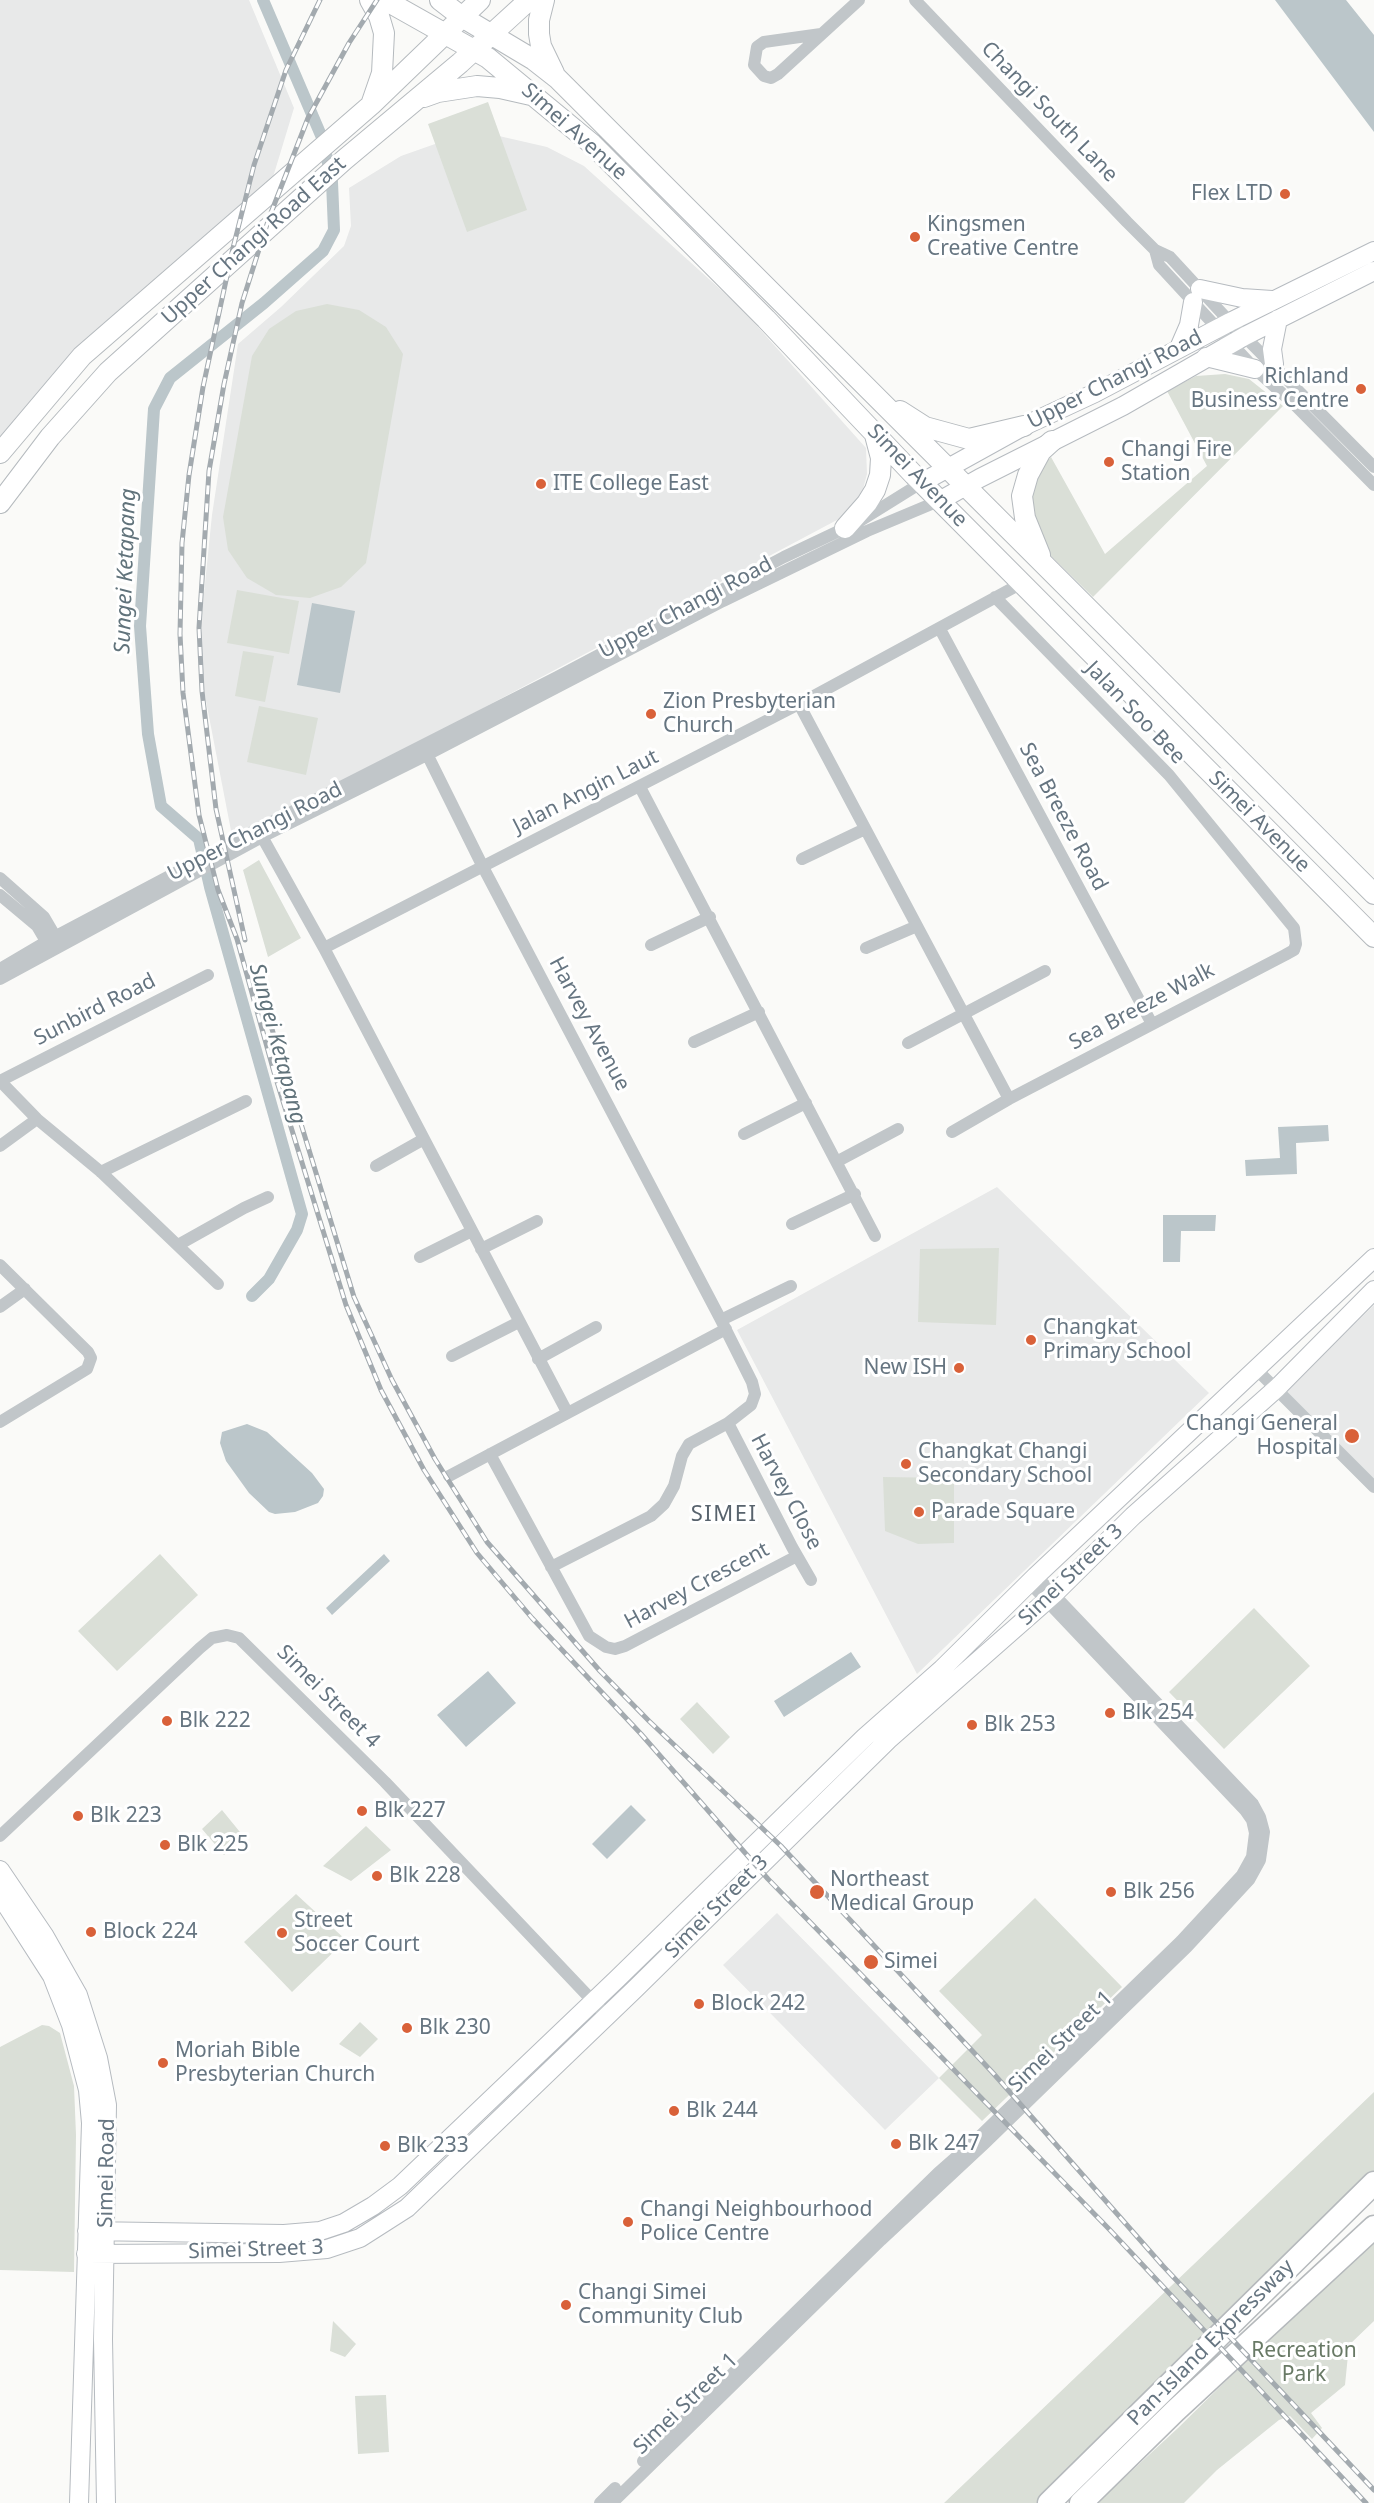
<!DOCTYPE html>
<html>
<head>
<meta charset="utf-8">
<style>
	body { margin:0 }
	canvas { display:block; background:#fafaf8 }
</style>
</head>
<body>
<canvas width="1374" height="2503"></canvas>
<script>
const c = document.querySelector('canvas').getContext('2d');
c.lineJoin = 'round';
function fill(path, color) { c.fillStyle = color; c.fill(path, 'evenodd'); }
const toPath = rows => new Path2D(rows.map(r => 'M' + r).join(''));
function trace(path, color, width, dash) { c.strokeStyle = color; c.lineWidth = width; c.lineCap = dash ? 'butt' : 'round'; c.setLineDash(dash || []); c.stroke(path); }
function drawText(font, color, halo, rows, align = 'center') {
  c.font = font + ' "Noto Sans",sans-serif'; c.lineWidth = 6; c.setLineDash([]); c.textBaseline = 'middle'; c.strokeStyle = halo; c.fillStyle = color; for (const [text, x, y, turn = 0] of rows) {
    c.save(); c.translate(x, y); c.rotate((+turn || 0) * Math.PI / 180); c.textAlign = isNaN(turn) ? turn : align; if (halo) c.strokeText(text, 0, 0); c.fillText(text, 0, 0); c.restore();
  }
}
const built = toPath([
	[0,0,249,0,294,108,270,187,87,358,0,462],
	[499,136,547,147,584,166,741,308,866,448,867,474,862,493,852,512,233,841,200,670,203,603,212,515,238,344,281,307,344,246,351,226,349,188,401,156,452,138],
	[997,1187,1209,1393,917,1674,737,1330],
	[1374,1305,1374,1481,1285,1391],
	[777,1913,939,2078,885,2130,723,1965]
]);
const green = toPath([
	[488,102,527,210,467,232,428,124],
	[327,304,359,310,386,327,403,354,366,563,341,587,310,598,276,595,247,578,228,550,223,517,252,356,269,329,296,311],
	[1225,374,1249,379,1283,406,1093,597,1049,554,1033,517,1031,499,1037,480,1048,460,1051,457,1105,554,1207,466,1167,391,1196,376],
	[237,590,299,601,289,654,227,643],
	[243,651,274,656,265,702,235,696],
	[259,706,318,718,306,775,247,762],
	[259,860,301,938,268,957,243,870],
	[999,1248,996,1325,918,1322,920,1249],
	[883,1477,954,1478,954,1543,918,1544,885,1531],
	[160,1554,198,1595,117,1671,78,1631],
	[1254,1608,1310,1666,1224,1749,1169,1692],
	[697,1702,730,1737,713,1754,680,1719],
	[222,1810,244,1837,224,1855,202,1829],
	[366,1826,391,1850,351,1881,323,1866],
	[296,1894,346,1940,292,1992,244,1942],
	[1035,1898,1122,1987,982,2121,939,2078,982,2035,939,1991],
	[360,2022,378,2039,360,2057,339,2044],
	[42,2025,49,2026,60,2033,74,2086,76,2135,74,2272,0,2270,0,2047],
	[1374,2092,1374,2180,1043,2503,944,2503],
	[1374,2235,1374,2321,1349,2345,1345,2385,1311,2413,1322,2428,1312,2439,1290,2416,1279,2420,1217,2470,1184,2503,1097,2503,1178,2428],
	[333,2321,356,2344,345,2357,330,2351],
	[386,2395,389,2452,358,2454,355,2396]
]);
const water = toPath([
	[1275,0,1346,0,1374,35,1374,132],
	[312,603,355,611,340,693,297,685],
	[1328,1125,1329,1141,1296,1143,1297,1174,1246,1176,1245,1160,1280,1158,1278,1127],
	[1163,1215,1216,1215,1215,1231,1181,1231,1180,1262,1163,1262],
	[247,1424,267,1432,312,1473,324,1489,323,1496,318,1503,295,1512,275,1514,269,1512,249,1493,226,1461,220,1443,222,1432],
	[384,1554,390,1561,332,1615,326,1608],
	[851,1652,861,1667,784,1717,774,1701],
	[488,1671,516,1703,466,1747,437,1715],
	[631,1805,646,1820,607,1859,592,1844]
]);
const canal = toPath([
	[252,1296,269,1279,297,1230,302,1214,210,887,199,839,161,806,148,734,140,626,154,409,170,378,264,303,323,251,334,230,332,182,323,140,263,0]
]);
const street = toPath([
	[915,0,1127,222,1155,250,1170,257,1230,322,1374,467],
	[821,34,764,42,757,47,754,65,764,76,771,78,778,74,859,0],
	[1155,250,1159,265,1255,369,1295,405,1374,485],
	[940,629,1152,1024],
	[799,704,1009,1099],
	[424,748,483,867,721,1320,752,1382,755,1394,751,1405,728,1423,689,1444,682,1456,674,1486,664,1504,651,1516,551,1567],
	[640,787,875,1236],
	[260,833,324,948,567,1412],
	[802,859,865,829],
	[0,878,44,917,58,941],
	[0,895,37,926,50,948],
	[651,945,710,917],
	[324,948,799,704,1022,583],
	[866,948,917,926],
	[0,969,56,936,258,829,557,677,784,557,860,521,921,483],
	[0,979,262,837,427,755,723,601,867,531,941,500],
	[694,1042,759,1012],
	[908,1043,1045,971],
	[0,1081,37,1119,101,1172,218,1284],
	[0,1081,208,975],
	[952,1132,1009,1099,1285,955,1294,950,1296,944,1294,928,1169,775,995,597],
	[744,1134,806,1103],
	[0,1146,37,1119],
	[838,1161,898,1129],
	[376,1166,424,1139],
	[101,1172,246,1101],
	[792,1224,855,1194],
	[178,1245,244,1208,268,1197],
	[481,1249,537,1221],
	[420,1257,472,1231],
	[0,1265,88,1352,91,1358,87,1369,0,1422],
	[0,1307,25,1289],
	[721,1320,791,1286],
	[452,1356,519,1322],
	[538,1359,596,1327],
	[1255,1368,1374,1487],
	[728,1423,792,1547,811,1580],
	[490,1454,589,1636,606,1647,615,1649,625,1646,797,1556],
	[449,1476,726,1329],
	[0,1836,200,1648,212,1638,227,1635,239,1638,385,1782,606,2015],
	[643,2461,938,2173,979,2137,1181,1941,1242,1875,1252,1857,1255,1833,1252,1820,1245,1810,1029,1582],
	[600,2503,615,2488],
	[612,2503,881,2240,985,2143,1187,1947,1249,1880,1260,1860,1264,1832,1260,1817,1253,1804,1036,1576]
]);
const secondary = toPath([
	[1200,289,1242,298,1272,300],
	[1179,348,1189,325,1193,302],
	[1206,357,1255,369],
	[1274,364,1272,349,1278,319],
	[921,483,1024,426,1095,393,1230,322,1374,251],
	[941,500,980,478,1123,406,1245,336,1374,271],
	[0,1870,44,1935,78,1995,98,2058,107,2105,103,2339,106,2503],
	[0,1895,52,1976,71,2025,88,2090,91,2123,79,2503],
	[87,2231,284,2234,320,2231,344,2223,373,2206,400,2186,617,1979,865,1737,942,1669,1036,1576,1374,1258],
	[86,2254,279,2253,327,2249,360,2238,407,2208,635,1989,888,1740,1054,1594,1133,1516,1277,1388,1374,1290]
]);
const primary = toPath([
	[370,0,379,16,384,33,382,73,372,102],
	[385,0,488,58,592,144,766,319,914,475,1374,937],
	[440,0,462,17,534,60,557,78,1374,894],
	[544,0,539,20,539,34,541,46,554,73],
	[424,97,438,92,477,86,500,88,531,95],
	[900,411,925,427,969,439,1024,426],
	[0,453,82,356,371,105,480,0],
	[0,503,50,437,108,372,344,160,460,63,529,0],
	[845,528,867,503,875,490,880,475,881,458,875,435],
	[1040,555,1025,518,1022,496,1028,475,1041,451,1052,441]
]);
const highway = toPath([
	[1049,2503,1374,2183],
	[1081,2503,1175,2411,1374,2227]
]);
const rail = toPath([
	[320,0,286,70,254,165,233,248,203,387,189,475,182,543,180,634,183,693,199,815,218,890,237,939,274,1072,346,1305,381,1390,424,1470,477,1553,532,1618,641,1734,768,1879,1109,2229,1366,2503],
	[245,940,216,809,202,691,199,628,209,471,224,384,242,303,269,218,308,118,349,43,377,0],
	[264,1003,354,1297,392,1380,435,1459,487,1542,600,1671,649,1721,781,1846,993,2073,1163,2266,1374,2490]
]);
const markers = [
	[1285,194,6,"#d96139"],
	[915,237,6,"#d96139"],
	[1361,389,6,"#d96139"],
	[1109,462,6,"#d96139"],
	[541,484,6,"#d96139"],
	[651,714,6,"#d96139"],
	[1031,1340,6,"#d96139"],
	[959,1368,6,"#d96139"],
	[1352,1436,8,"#d96139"],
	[906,1464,6,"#d96139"],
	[919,1512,6,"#d96139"],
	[1110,1713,6,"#d96139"],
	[167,1721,6,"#d96139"],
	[972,1725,6,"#d96139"],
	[362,1811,6,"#d96139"],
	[78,1816,6,"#d96139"],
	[165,1845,6,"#d96139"],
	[377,1876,6,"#d96139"],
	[817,1892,8,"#d96139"],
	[1111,1892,6,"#d96139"],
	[91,1932,6,"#d96139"],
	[282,1933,6,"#d96139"],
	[871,1962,8,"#d96139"],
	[699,2004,6,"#d96139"],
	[407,2028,6,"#d96139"],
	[163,2063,6,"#d96139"],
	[674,2111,6,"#d96139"],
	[896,2144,6,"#d96139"],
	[385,2146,6,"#d96139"],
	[628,2222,6,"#d96139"],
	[566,2305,6,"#d96139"]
];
const streetNames = [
	["Changi South Lane",1049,112,46],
	["Simei Avenue",574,132,42],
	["Upper Changi Road East",254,241,-42],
	["Upper Changi Road",1115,380,-27],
	["Simei Avenue",917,476,46],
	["Upper Changi Road",686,608,-28],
	["Jalan Soo Bee",1135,713,46],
	["Jalan Angin Laut",586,792,-27],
	["Sea Breeze Road",1063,817,62],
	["Simei Avenue",1259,822,45],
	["Upper Changi Road",255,832,-27],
	["Sea Breeze Walk",1142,1007,-28],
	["Sunbird Road",95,1010,-27],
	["Harvey Avenue",589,1024,62],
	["Harvey Close",786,1492,62],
	["Simei Street 3",1071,1575,-44],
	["Harvey Crescent",697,1586,-28],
	["Simei Street 4",328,1697,45],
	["Simei Street 3",717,1907,-45],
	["Simei Street 1",1061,2042,-44],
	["Simei Road",107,2173,-89],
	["Simei Street 3",256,2250,-2],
	["Pan-Island Expressway",1211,2343,-45],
	["Simei Street 1",686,2404,-44]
];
const poiNames = [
	["Flex LTD",1273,194,"right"],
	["Kingsmen",927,225],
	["Creative Centre",927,249],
	["Richland",1349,377,"right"],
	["Business Centre",1349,401,"right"],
	["Changi Fire",1121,450],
	["Station",1121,474],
	["ITE College East",553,484],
	["Zion Presbyterian",663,702],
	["Church",663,726],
	["Changkat",1043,1328],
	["Primary School",1043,1352],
	["New ISH",947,1368,"right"],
	["Changi General",1338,1424,"right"],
	["Hospital",1338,1448,"right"],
	["Changkat Changi",918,1452],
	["Secondary School",918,1476],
	["Parade Square",931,1512],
	["Blk 254",1122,1713],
	["Blk 222",179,1721],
	["Blk 253",984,1725],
	["Blk 227",374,1811],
	["Blk 223",90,1816],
	["Blk 225",177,1845],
	["Blk 228",389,1876],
	["Northeast",830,1880],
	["Medical Group",830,1904],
	["Blk 256",1123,1892],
	["Street",294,1921],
	["Soccer Court",294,1945],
	["Block 224",103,1932],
	["Simei",884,1962],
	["Block 242",711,2004],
	["Blk 230",419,2028],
	["Moriah Bible",175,2051],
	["Presbyterian Church",175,2075],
	["Blk 244",686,2111],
	["Blk 247",908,2144],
	["Blk 233",397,2146],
	["Changi Neighbourhood",640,2210],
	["Police Centre",640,2234],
	["Changi Simei",578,2293],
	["Community Club",578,2317]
];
const parkNames = [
	["Recreation",1304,2351],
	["Park",1304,2375]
];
const waterNames = [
	["Sungei Ketapang",126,571,-88],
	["Sungei Ketapang",277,1044,75]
];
const neighbourhoodNames = [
	["SIMEI",724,1515]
];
fill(built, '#e8e9e9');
fill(green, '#dadfd7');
fill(water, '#bbc6ca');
trace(canal, '#bbc6ca', 12);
trace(secondary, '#b6bbc0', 20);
trace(primary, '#b5babe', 22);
trace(highway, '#b5b9bc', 25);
trace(street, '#c1c6c9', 12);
trace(secondary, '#fff', 18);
trace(primary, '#fff', 20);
trace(highway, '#fff', 22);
trace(rail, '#a3aaaf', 5);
trace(rail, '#fff', 3, [9]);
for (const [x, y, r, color] of markers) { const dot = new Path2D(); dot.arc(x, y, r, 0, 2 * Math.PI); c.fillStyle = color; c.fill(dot); trace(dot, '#fff', 2); }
drawText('21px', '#667581', '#fff', streetNames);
drawText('21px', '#667581', '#fff', poiNames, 'left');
drawText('21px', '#687965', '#fff', parkNames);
drawText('italic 22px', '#61737b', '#fff', waterNames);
c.letterSpacing = '1.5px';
drawText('22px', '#58636d', '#fff', neighbourhoodNames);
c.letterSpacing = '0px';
</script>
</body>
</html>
